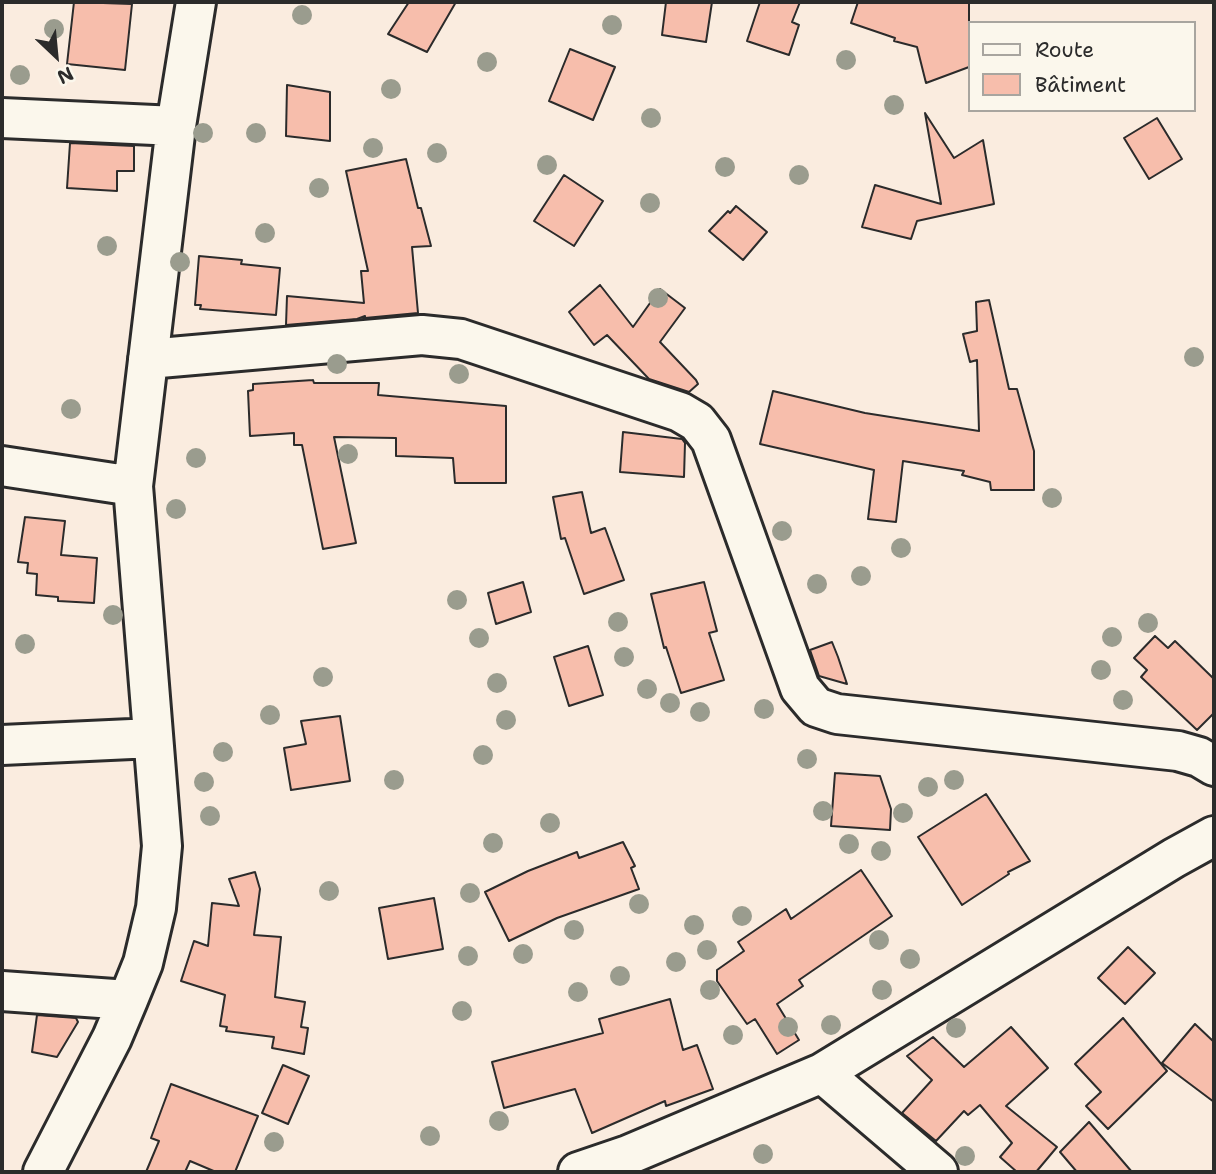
<!DOCTYPE html>
<html>
<head>
<meta charset="utf-8">
<style>
	body { margin:0 }
	#map { position:relative; width:1216px; height:1174px; overflow:hidden; background:#faecdf; font-family:"Shantell Sans",sans-serif }
	canvas { display:block }
	.frame { position:absolute; inset:0; border:4px solid #2b2b2b; pointer-events:none }
	.legend { position:absolute; left:968px; top:21px; width:228px; height:91px; box-sizing:border-box; background:#fbf7ec; border:2px solid #a8a59f; margin:0; padding:9px 12px; list-style:none; font-size:21px; color:#2b2b2b }
	.legend li { display:flex; align-items:center; gap:14px; height:35px }
	.legend b { width:35px; border:2px solid #a8a59f }
	.north { position:absolute; left:21px; top:21px; width:70px; height:70px; -webkit-text-stroke:5px #fbf7ec; paint-order:stroke; rotate:154deg; font-size:19px; font-weight:700; line-height:28px; text-align:center; color:#2b2b2b }
	.north::after { content:''; display:block; margin:auto; width:24px; height:32px; background:#2b2b2b; clip-path:polygon(50% 0,100% 100%,50% 72%,0 100%) }
</style>
</head>
<body>
<div id="map">
<canvas width="1216" height="1174"></canvas>
<div class="frame"></div>
<ul class="legend">
<li><b style="height:9px;background:#fbf7ec"></b>Route</li>
<li><b style="height:19px;background:#f7beac"></b>Bâtiment</li>
</ul>
<div class="north">N</div>
</div>
<script>
const c = document.querySelector('canvas').getContext('2d');
c.lineJoin = 'round';
function fill(path, color) { c.fillStyle = color; c.fill(path, 'evenodd'); }
const toPath = rows => new Path2D(rows.map(r => 'M' + r).join(''));
function trace(path, color, width, dash) { c.strokeStyle = color; c.lineWidth = width; c.lineCap = dash ? 'butt' : 'round'; c.setLineDash(dash || []); c.stroke(path); }
const building = toPath([
	[74,2,132,4,125,70,67,64,74,2],
	[409,2,456,2,427,52,388,34,409,2],
	[666,2,712,2,706,42,662,35,666,2],
	[760,2,800,2,792,22,799,25,789,55,747,41,760,2],
	[858,2,969,2,969,67,926,83,917,47,894,41,895,38,851,23,858,2],
	[570,49,615,67,593,120,549,101,570,49],
	[287,85,330,92,330,141,286,136,287,85],
	[925,113,954,158,983,140,994,204,917,221,911,239,862,227,875,185,941,204,925,113],
	[1157,118,1182,159,1149,179,1124,138,1157,118],
	[70,143,134,146,134,171,117,171,117,191,67,188,70,143],
	[406,159,418,208,421,208,431,246,412,247,418,313,365,318,365,316,357,319,286,325,287,296,364,303,361,271,368,271,346,171,406,159],
	[564,175,603,201,574,246,534,221,564,175],
	[736,206,767,232,743,260,709,231,728,211,730,213,736,206],
	[199,256,242,260,241,264,280,268,276,315,200,309,201,305,195,305,199,256],
	[600,285,633,327,660,289,685,308,660,342,696,380,698,384,689,392,649,379,607,335,594,345,569,312,600,285],
	[989,300,1009,389,1017,389,1034,451,1034,490,991,490,990,482,962,475,964,471,903,461,896,522,868,519,874,470,760,444,773,391,865,413,979,431,977,360,970,362,963,334,977,331,976,302,989,300],
	[313,380,314,383,379,383,378,395,506,406,506,483,455,483,453,458,396,456,396,438,334,437,356,543,323,549,302,445,294,445,294,433,250,436,248,391,253,390,253,384,313,380],
	[623,432,682,439,685,443,684,477,620,472,623,432],
	[582,492,591,533,605,528,624,580,584,594,565,538,561,539,553,497,582,492],
	[25,517,65,521,61,555,97,558,94,603,58,601,58,597,36,595,37,574,27,573,28,563,18,562,25,517],
	[523,582,531,612,496,624,488,593,523,582],
	[704,582,717,631,709,633,724,680,681,693,666,647,664,648,651,594,704,582],
	[1155,636,1168,648,1175,641,1214,679,1214,713,1197,730,1141,677,1147,670,1134,658,1155,636],
	[832,642,838,657,847,684,819,676,810,650,832,642],
	[588,646,603,695,569,706,554,657,588,646],
	[340,716,350,781,291,790,284,748,306,744,301,721,340,716],
	[835,773,880,776,891,809,890,830,831,826,835,773],
	[986,794,1030,861,1008,872,1009,874,962,905,918,837,986,794],
	[623,842,635,866,631,868,639,889,557,918,509,941,485,892,528,871,577,852,579,858,623,842],
	[861,870,892,916,799,980,803,986,777,1004,799,1040,777,1054,755,1019,747,1024,717,981,717,970,744,951,738,942,786,909,791,919,861,870],
	[255,872,260,889,254,935,281,937,275,997,305,1002,301,1027,308,1028,304,1054,272,1048,274,1037,226,1031,227,1027,220,1026,225,995,181,981,194,941,208,946,212,903,239,906,229,879,255,872],
	[434,898,443,949,388,959,379,908,434,898],
	[1128,947,1155,973,1125,1004,1098,978,1128,947],
	[670,999,683,1050,697,1045,713,1089,666,1106,665,1101,592,1133,575,1089,504,1108,492,1062,603,1033,599,1019,670,999],
	[37,1015,76,1018,78,1022,57,1057,32,1052,37,1015],
	[1123,1018,1167,1071,1108,1129,1086,1106,1101,1092,1075,1064,1123,1018],
	[1195,1024,1214,1042,1214,1102,1162,1063,1195,1024],
	[1011,1027,1048,1068,1006,1106,1057,1147,1036,1172,1017,1172,1000,1157,1012,1143,980,1105,968,1115,964,1111,936,1141,902,1113,932,1080,907,1056,933,1037,964,1067,1011,1027],
	[283,1065,309,1076,288,1124,262,1113,283,1065],
	[171,1084,258,1116,235,1172,216,1172,190,1161,185,1172,146,1172,159,1141,151,1138,171,1084],
	[1089,1122,1132,1172,1077,1172,1060,1152,1089,1122]
]);
const minor = toPath([
	[2,118,176,126],
	[148,359,422,335,461,339,680,412,697,422,711,440,800,688,816,707,837,714,1178,751,1199,757,1214,766],
	[2,466,133,486],
	[2,745,153,738],
	[2,991,128,1000],
	[822,1073,938,1172],
	[43,1172,112,1038,128,1000,143,963,156,908,162,846,133,486,176,126,196,2],
	[578,1172,628,1155,822,1073,1174,858,1214,836]
]);
const trees = [
	[302,15],
	[612,25],
	[54,29],
	[846,60],
	[487,62],
	[20,75],
	[391,89],
	[894,105],
	[651,118],
	[203,133],
	[256,133],
	[373,148],
	[437,153],
	[547,165],
	[725,167],
	[799,175],
	[319,188],
	[650,203],
	[265,233],
	[107,246],
	[180,262],
	[658,298],
	[1194,357],
	[337,364],
	[459,374],
	[71,409],
	[348,454],
	[196,458],
	[1052,498],
	[176,509],
	[782,531],
	[901,548],
	[861,576],
	[817,584],
	[457,600],
	[113,615],
	[618,622],
	[1148,623],
	[1112,637],
	[479,638],
	[25,644],
	[624,657],
	[1101,670],
	[323,677],
	[497,683],
	[647,689],
	[1123,700],
	[670,703],
	[764,709],
	[700,712],
	[270,715],
	[506,720],
	[223,752],
	[483,755],
	[807,759],
	[394,780],
	[954,780],
	[204,782],
	[928,787],
	[823,811],
	[903,813],
	[210,816],
	[550,823],
	[493,843],
	[849,844],
	[881,851],
	[329,891],
	[470,893],
	[639,904],
	[742,916],
	[694,925],
	[574,930],
	[879,940],
	[707,950],
	[523,954],
	[468,956],
	[910,959],
	[676,962],
	[620,976],
	[710,990],
	[882,990],
	[578,992],
	[462,1011],
	[831,1025],
	[788,1027],
	[956,1028],
	[733,1035],
	[499,1121],
	[430,1136],
	[274,1142],
	[763,1154],
	[965,1156]
];
fill(building, '#f7beac');
trace(building, '#2b2b2b', 2);
trace(minor, '#2b2b2b', 44);
trace(minor, '#fbf7ec', 38);
c.fillStyle = '#9a9c8e';
for (const [x, y] of trees) { c.beginPath(); c.arc(x, y, 10, 0, 2 * Math.PI); c.fill(); }
</script>
</body>
</html>
